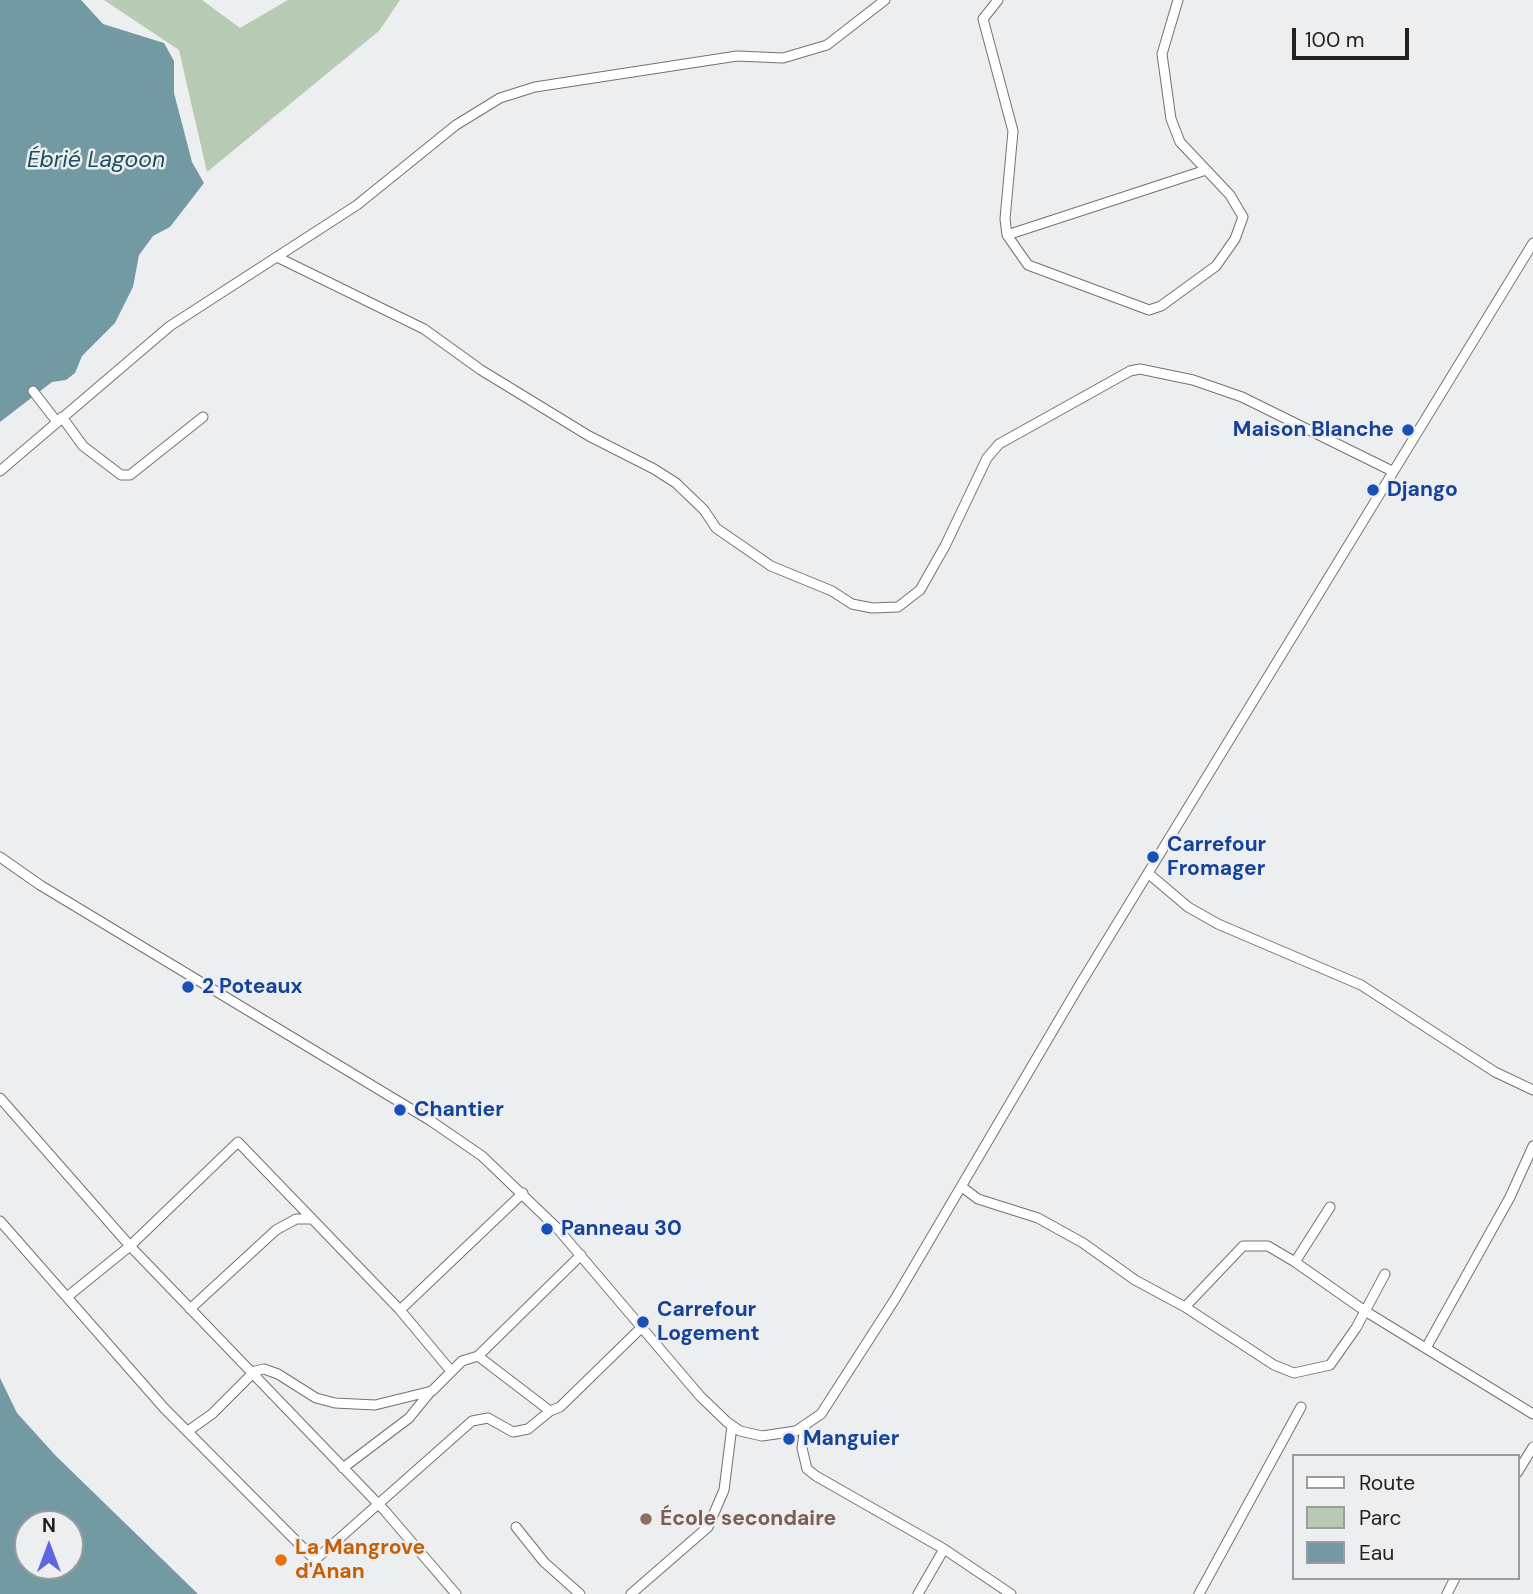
<!DOCTYPE html>
<html>
<head>
<meta charset="utf-8">
<style>
	body { margin:0 }
	#map { position:relative; width:1533px; height:1594px; overflow:hidden; background:#edeef0; font-family:"DM Sans",sans-serif }
	canvas { display:block }
	.legend { position:absolute; left:1292px; top:1454px; width:228px; height:126px; box-sizing:border-box; background:#edeef0; border:2px solid #9b9c9e; margin:0; padding:9px 12px; list-style:none; font-size:21px; color:#212122 }
	.legend li { display:flex; align-items:center; gap:14px; height:35px }
	.legend b { width:35px; border:2px solid #9b9c9e }
	.north { position:absolute; left:14px; top:1510px; width:70px; height:70px; box-sizing:border-box; background:#edeef0; border:2px solid #9b9c9e; border-radius:50%; rotate:0deg; font-size:19px; font-weight:700; line-height:28px; text-align:center; color:#212122 }
	.north::after { content:''; display:block; margin:auto; width:24px; height:32px; background:#5e66de; clip-path:polygon(50% 0,100% 100%,50% 72%,0 100%) }
	.scale { position:absolute; left:1292px; top:28px; width:117px; height:32px; box-sizing:border-box; border:4px solid #212122; border-top:0; padding-left:9px; font-size:21px; line-height:24px; white-space:nowrap; color:#212122; -webkit-text-stroke:5px #edeef0; paint-order:stroke }
</style>
</head>
<body>
<div id="map">
<canvas width="1533" height="1594"></canvas>
<ul class="legend">
<li><b style="height:9px;background:#fff"></b>Route</li>
<li><b style="height:19px;background:#b6cab4"></b>Parc</li>
<li><b style="height:19px;background:#7399a3"></b>Eau</li>
</ul>
<div class="north">N</div>
<div class="scale">100 m</div>
</div>
<script>
const c = document.querySelector('canvas').getContext('2d');
c.lineJoin = 'round';
function fill(path, color) { c.fillStyle = color; c.fill(path, 'evenodd'); }
const toPath = rows => new Path2D(rows.map(r => 'M' + r).join(''));
function trace(path, color, width, dash) { c.strokeStyle = color; c.lineWidth = width; c.lineCap = dash ? 'butt' : 'round'; c.setLineDash(dash || []); c.stroke(path); }
function drawText(font, color, halo, rows, align = 'center') {
  c.font = font + ' "DM Sans",sans-serif'; c.lineWidth = 5; c.setLineDash([]); c.textBaseline = 'middle'; c.strokeStyle = halo; c.fillStyle = color; for (const [text, x, y, turn = 0] of rows) {
    c.save(); c.translate(x, y); c.rotate((+turn || 0) * Math.PI / 180); c.textAlign = isNaN(turn) ? turn : align; if (halo) c.strokeText(text, 0, 0); c.fillText(text, 0, 0); c.restore();
  }
}
const green = toPath([
	[104,0,202,0,240,28,288,0,400,0,379,31,207,172,179,50]
]);
const water = toPath([
	[0,0,81,0,103,24,164,43,174,61,174,93,192,162,204,183,170,227,153,236,139,255,133,287,115,323,82,356,75,373,66,380,52,382,0,422],
	[0,1378,17,1413,56,1456,198,1594,0,1594],
	[28,1524,70,1524,70,1566,28,1566]
]);
const street = toPath([
	[998,0,983,19,1013,131,1005,219,1007,235,1028,265,1149,310,1161,306,1216,266,1235,239,1243,217,1230,195,1180,142,1171,119,1162,54,1178,0],
	[1007,235,1206,170],
	[279,258,424,329,481,370,589,436,654,469,676,483,704,510,716,528,771,566,832,591,852,604,872,608,898,607,920,590,945,546,987,458,999,444,1130,371,1140,369,1193,380,1242,397,1392,471],
	[33,391,57,422],
	[62,417,83,446,121,475,130,475,203,417],
	[0,471,170,326,357,205,456,125,500,98,535,87,737,56,783,58,827,45,885,0],
	[0,857,40,885,431,1121,482,1156,557,1228,700,1396,727,1422,740,1431,762,1436,796,1431,821,1414,895,1299,1079,986,1533,243],
	[1149,874,1188,907,1218,924,1361,985,1495,1072,1533,1090],
	[0,1098,130,1246,385,1511,456,1594],
	[962,1187,978,1199,1038,1218,1083,1243,1135,1280,1185,1307,1243,1246,1268,1246,1295,1262,1330,1207],
	[0,1221,164,1408,315,1560,472,1421,488,1418,513,1432,528,1429,550,1411,560,1407,642,1327],
	[1295,1262,1365,1311,1533,1414],
	[67,1297,130,1246,238,1142,400,1310,451,1371],
	[1185,1307,1274,1365,1294,1373,1330,1365,1356,1328,1385,1274],
	[190,1309,276,1230,296,1219,309,1219],
	[400,1310,523,1193],
	[1426,1348,1510,1197,1533,1146],
	[478,1356,581,1255],
	[805,1426,802,1448,807,1469,816,1476,944,1549,1011,1594],
	[188,1431,212,1414,255,1371,264,1369,278,1374,316,1398,335,1403,375,1405,432,1391,462,1361,478,1356,550,1411],
	[343,1468,409,1418,431,1391],
	[1517,1473,1533,1447],
	[516,1527,544,1562,580,1594],
	[631,1594,708,1527,724,1490,732,1426],
	[918,1594,944,1549],
	[1199,1594,1301,1407],
	[1447,1594,1455,1578]
]);
const markers = [
	[1408,430,7,"#1a4fb4"],
	[1373,490,7,"#1a4fb4"],
	[1153,857,7,"#1a4fb4"],
	[188,987,7,"#1a4fb4"],
	[400,1110,7,"#1a4fb4"],
	[547,1229,7,"#1a4fb4"],
	[643,1322,7,"#1a4fb4"],
	[789,1439,7,"#1a4fb4"],
	[646,1519,7,"#8d6e63"],
	[281,1560,7,"#e8710a"]
];
const transitNames = [
	["Maison Blanche",1394,430,"right"],
	["Django",1387,490],
	["Carrefour",1167,845],
	["Fromager",1167,869],
	["2 Poteaux",202,987],
	["Chantier",414,1110],
	["Panneau 30",561,1229],
	["Carrefour",657,1310],
	["Logement",657,1334],
	["Manguier",803,1439]
];
const educationNames = [
	["École secondaire",660,1519]
];
const foodNames = [
	["La Mangrove",295,1548],
	["d'Anan",295,1572]
];
const waterNames = [
	["Ébrié Lagoon",96,161]
];
fill(green, '#b6cab4');
fill(water, '#7399a3');
trace(street, '#717273', 11);
trace(street, '#fff', 9);
for (const [x, y, r, color] of markers) { const dot = new Path2D(); dot.arc(x, y, r, 0, 2 * Math.PI); c.fillStyle = color; c.fill(dot); trace(dot, '#edeef0', 2.5); }
drawText('bold 21px', '#164399', '#edeef0', transitNames, 'left');
drawText('bold 21px', '#785e54', '#edeef0', educationNames, 'left');
drawText('bold 21px', '#c56008', '#edeef0', foodNames, 'left');
drawText('italic 23px', '#1a505d', '#edeef0', waterNames);
</script>
</body>
</html>
